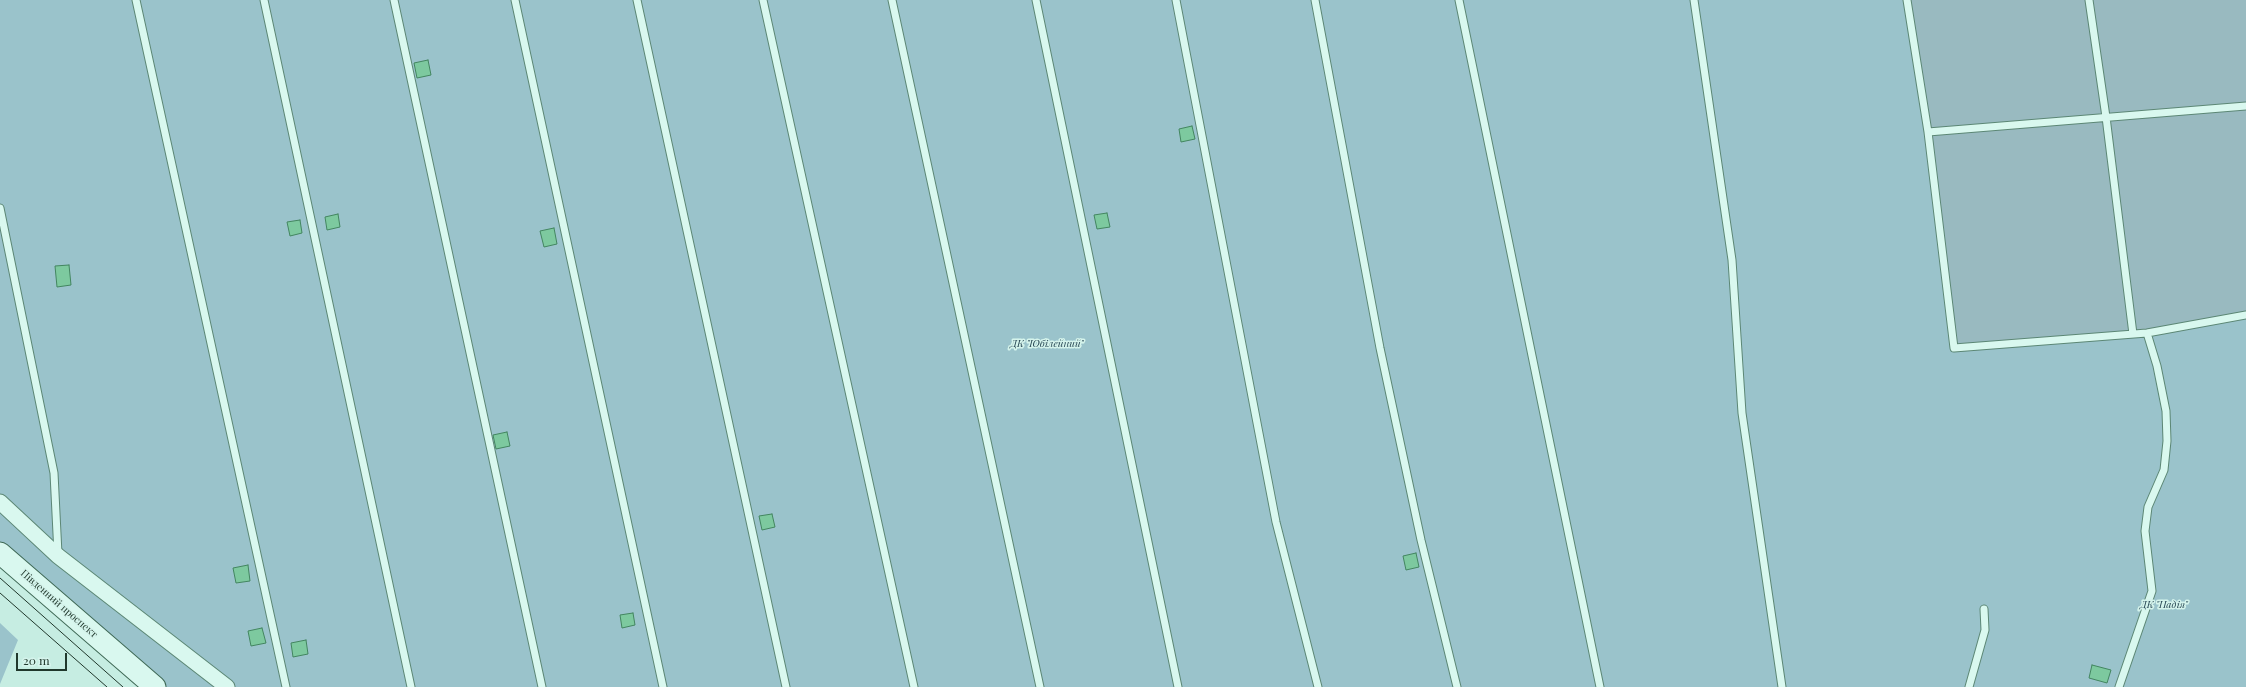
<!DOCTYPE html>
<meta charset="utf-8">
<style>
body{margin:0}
#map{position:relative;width:2246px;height:687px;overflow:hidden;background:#c6ede2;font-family:"Playfair Display",serif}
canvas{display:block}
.scale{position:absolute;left:16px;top:653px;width:51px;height:18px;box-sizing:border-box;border:2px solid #20382c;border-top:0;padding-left:5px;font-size:12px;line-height:14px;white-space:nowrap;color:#20382c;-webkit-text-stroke:3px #d5f4ec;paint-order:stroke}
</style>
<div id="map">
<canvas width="2246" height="687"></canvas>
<div class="scale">20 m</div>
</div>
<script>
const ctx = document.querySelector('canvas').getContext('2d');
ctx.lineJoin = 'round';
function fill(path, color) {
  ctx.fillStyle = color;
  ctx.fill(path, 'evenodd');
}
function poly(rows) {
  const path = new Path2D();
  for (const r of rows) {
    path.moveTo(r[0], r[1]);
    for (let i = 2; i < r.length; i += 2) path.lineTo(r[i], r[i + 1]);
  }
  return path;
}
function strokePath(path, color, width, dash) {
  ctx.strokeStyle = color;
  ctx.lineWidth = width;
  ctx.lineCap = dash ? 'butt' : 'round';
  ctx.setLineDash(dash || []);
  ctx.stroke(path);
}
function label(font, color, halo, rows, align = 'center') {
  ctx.font = font + ' "Playfair Display",serif';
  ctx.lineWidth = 3;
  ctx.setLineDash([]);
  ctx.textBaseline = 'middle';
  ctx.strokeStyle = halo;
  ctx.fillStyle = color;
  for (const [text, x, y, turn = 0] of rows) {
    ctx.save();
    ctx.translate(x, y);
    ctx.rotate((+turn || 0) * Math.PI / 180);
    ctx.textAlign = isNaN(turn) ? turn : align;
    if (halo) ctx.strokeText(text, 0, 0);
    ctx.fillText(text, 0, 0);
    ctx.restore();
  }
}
fill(poly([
 [0,0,1907,0,2246,315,2246,687,155,687,0,553],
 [0,623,18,640,0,684]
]), '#9ac3cb');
fill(poly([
 [1907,0,2246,0,2246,315,2147,333,1954,348]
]), '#99bac0');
const building = poly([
 [428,60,431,75,417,78,414,63,428,60],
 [1192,126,1195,139,1181,142,1179,129,1192,126],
 [1107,213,1110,227,1097,229,1094,215,1107,213],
 [338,214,340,227,327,230,325,217,338,214],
 [300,220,302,233,290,236,287,222,300,220],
 [554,228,557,244,544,247,540,231,554,228],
 [69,265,71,285,57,287,55,266,69,265],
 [507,432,510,446,496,449,493,435,507,432],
 [772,514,775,527,762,530,759,516,772,514],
 [1416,553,1419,567,1406,570,1403,556,1416,553],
 [248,565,250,581,236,583,233,568,248,565],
 [633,613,635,625,622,628,620,615,633,613],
 [262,628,266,643,251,646,248,631,262,628],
 [306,640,308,654,293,657,291,643,306,640],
 [2092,665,2111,670,2107,683,2089,678,2092,665]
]);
fill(building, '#7dc99f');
strokePath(building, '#438660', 1);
const lane = poly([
 [136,0,286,687],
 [264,0,411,687],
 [394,0,542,687],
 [515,0,663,687],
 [637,0,786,687],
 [763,0,914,687],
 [892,0,1040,687],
 [1036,0,1178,687],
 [1176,0,1276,522,1318,687],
 [1315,0,1380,348,1421,540,1457,687],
 [1459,0,1600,687],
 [1694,0,1732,260,1742,413,1782,687],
 [1907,0,1928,132,1954,348,2147,333,2246,315],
 [2089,0,2106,117,2133,334],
 [1928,132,2246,106],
 [0,208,54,473,58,554],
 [1969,687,1985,630,1984,609],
 [2119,687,2152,591,2145,531,2148,507,2164,470,2167,441,2166,411,2157,366,2147,333]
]);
const street = poly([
 [0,502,58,556,227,687]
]);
const secondary = poly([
 [0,553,155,687]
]);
strokePath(lane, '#5c8775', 9);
strokePath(street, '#5c8775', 17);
strokePath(secondary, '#3f6956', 23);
strokePath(lane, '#d9f8ef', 7);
strokePath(street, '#d9f8ef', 15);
strokePath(secondary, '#d9f8ef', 21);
strokePath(poly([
 [0,578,123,687],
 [0,593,107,687]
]), '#20382c', 1);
label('italic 10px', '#274754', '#d5f4ec', [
 ["ДК \"Юбілейний\"",1047,344],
 ["ДК \"Надія\"",2164,605]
]);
label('10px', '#20382c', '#d5f4ec', [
 ["Південний проспект",59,604,41]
]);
</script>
